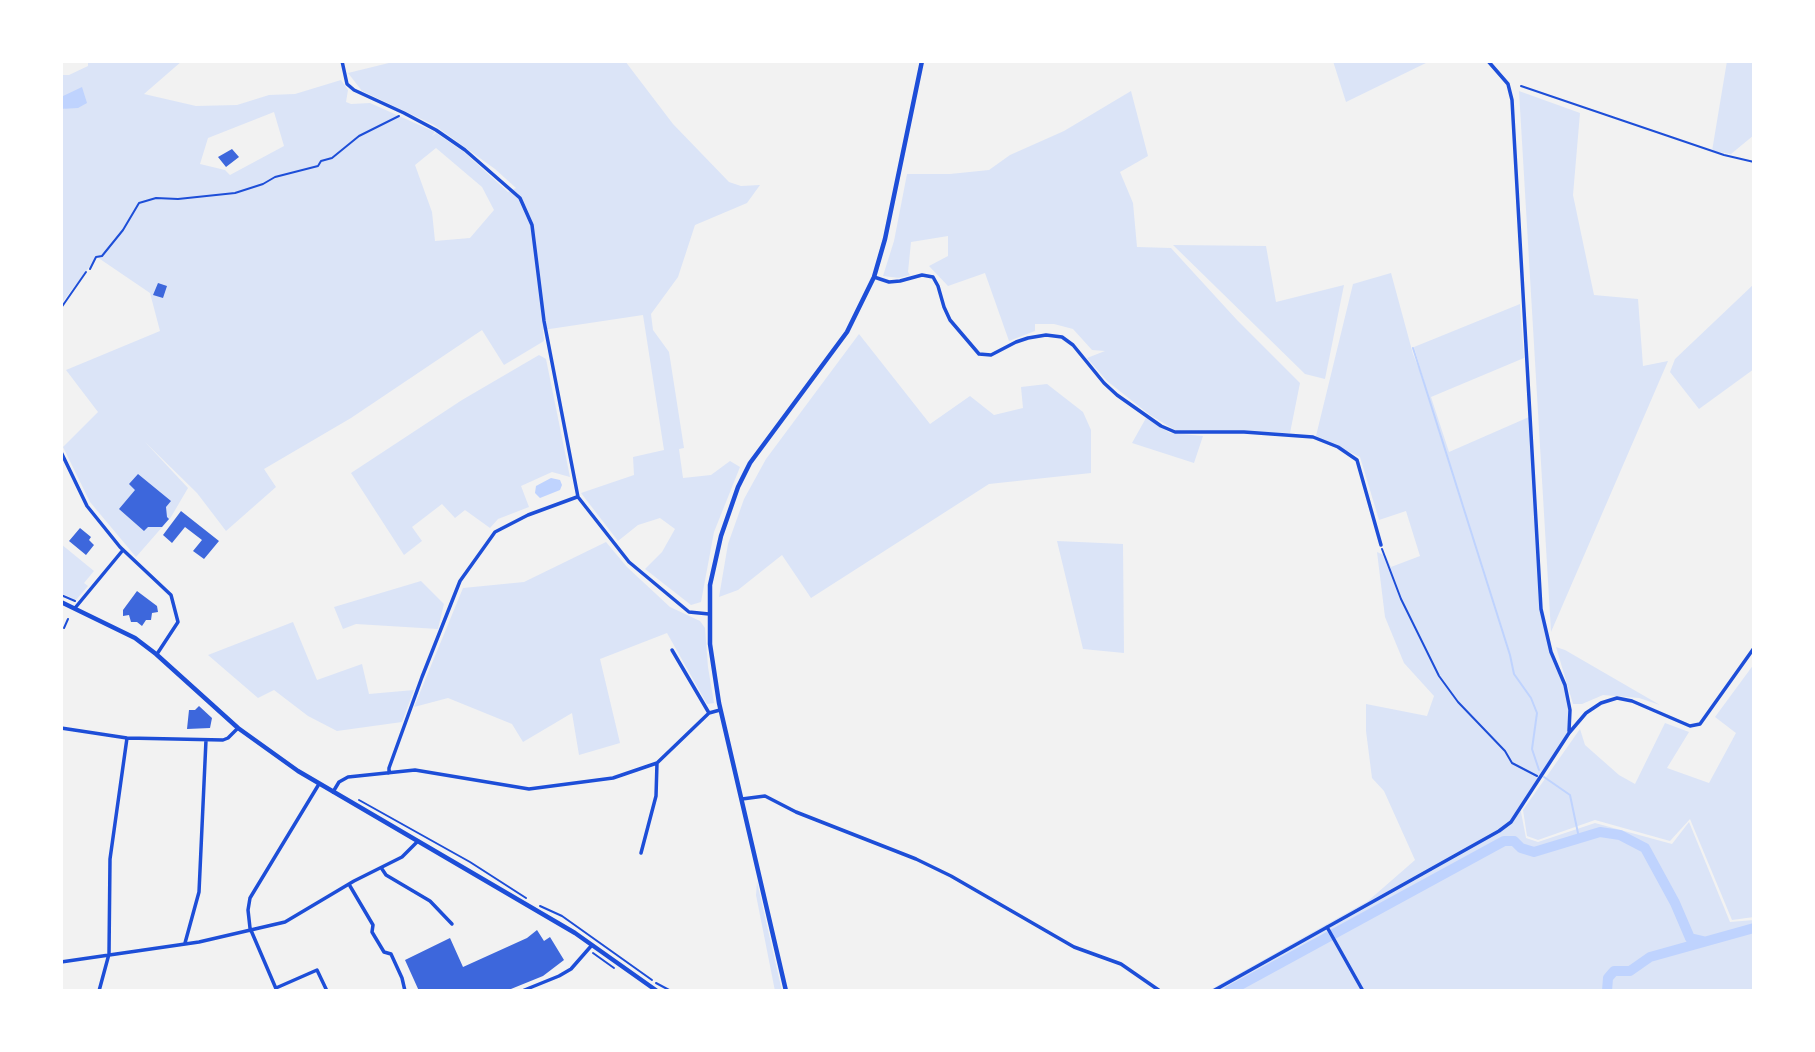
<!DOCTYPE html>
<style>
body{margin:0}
#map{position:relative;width:1815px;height:1052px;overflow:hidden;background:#f2f2f2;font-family:"Source Serif 4",serif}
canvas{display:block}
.frame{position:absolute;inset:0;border:63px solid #fff;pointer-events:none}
</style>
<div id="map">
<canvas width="1815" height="1052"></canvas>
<div class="frame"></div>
</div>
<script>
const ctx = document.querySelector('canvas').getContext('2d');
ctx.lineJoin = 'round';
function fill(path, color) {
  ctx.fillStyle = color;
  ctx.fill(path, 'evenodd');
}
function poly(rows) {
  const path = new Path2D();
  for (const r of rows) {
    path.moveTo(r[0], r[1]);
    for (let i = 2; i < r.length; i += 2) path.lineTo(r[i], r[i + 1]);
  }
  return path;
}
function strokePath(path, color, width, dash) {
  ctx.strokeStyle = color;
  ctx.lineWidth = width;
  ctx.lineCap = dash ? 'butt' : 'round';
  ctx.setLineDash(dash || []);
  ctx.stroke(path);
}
fill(poly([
 [88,61,182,61,144,94,196,106,237,105,269,95,295,94,341,80,348,90,346,102,351,104,370,103,435,132,432,136,436,133,464,152,508,192,516,188,495,169,434,125,362,91,348,73,397,61,625,61,673,124,729,182,741,186,760,185,747,203,695,225,678,277,651,314,653,330,669,352,684,448,679,449,683,478,711,475,730,461,740,467,714,532,701,602,691,605,645,569,662,552,675,529,660,518,638,525,618,541,581,493,634,475,633,457,664,450,643,315,543,330,544,341,504,365,482,330,351,418,264,469,276,487,226,531,197,493,145,442,188,488,171,517,136,557,90,502,63,447,98,412,66,370,160,331,150,293,97,257,61,304,61,109,65,109,61,97,61,75,69,75,88,66],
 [274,112,284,146,230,175,225,170,200,164,208,138],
 [436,148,482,187,494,210,470,238,435,241,432,212,415,165],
 [1333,61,1430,61,1346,102],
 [1727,61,1754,61,1754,135,1731,154,1712,151],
 [1131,91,1148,156,1120,172,1133,203,1137,247,1171,248,1237,320,1300,383,1290,433,1175,430,1150,415,1107,381,1087,358,1105,351,1092,350,1073,329,1054,324,1035,324,1035,331,1009,341,985,273,948,286,929,266,948,256,948,236,911,242,908,272,910,275,899,278,883,276,894,241,907,174,950,174,989,170,1010,155,1064,131],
 [1519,91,1580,113,1573,195,1594,295,1638,299,1643,366,1668,361,1551,632],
 [1173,245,1266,246,1276,302,1344,285,1325,379,1305,374],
 [1391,273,1413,354,1425,384,1414,347,1520,304,1524,358,1431,397,1449,452,1529,417,1541,609,1551,652,1565,685,1570,710,1569,733,1520,807,1526,838,1538,842,1595,823,1672,844,1689,822,1730,922,1754,920,1754,991,1208,991,1368,901,1415,860,1384,791,1372,778,1366,731,1366,704,1427,716,1434,696,1404,663,1385,617,1377,552,1386,556,1391,567,1420,556,1406,511,1379,520,1360,457,1316,436,1353,284],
 [1754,284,1754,369,1699,409,1670,372,1675,359],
 [859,334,930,424,970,396,994,415,1023,408,1021,387,1047,384,1083,412,1091,430,1091,473,989,484,811,598,782,555,738,590,719,597,728,544,744,499,766,459],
 [539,355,546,359,570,477,552,472,521,486,529,507,498,519,490,528,465,510,455,518,442,504,412,527,422,541,404,555,351,473,462,400],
 [1146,418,1170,433,1203,436,1194,463,1132,443],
 [1057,541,1123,544,1124,653,1083,649],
 [606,542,627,567,670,607,700,621,705,628,708,667,714,703,707,704,667,633,600,659,620,743,579,755,572,713,523,742,512,724,448,698,414,707,463,588,524,582],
 [61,544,94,571,84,583,88,586,76,600,61,593],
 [421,581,444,604,438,629,356,624,343,629,334,607],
 [293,622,317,680,362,664,369,694,414,690,402,722,337,731,308,716,274,690,258,698,208,655],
 [1556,647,1565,650,1660,705,1639,698,1603,695,1582,704,1573,704],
 [1754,664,1754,917,1732,920,1690,819,1670,841,1595,820,1538,840,1527,836,1523,810,1580,729,1585,745,1619,775,1635,784,1665,723,1689,732,1667,768,1709,783,1736,733,1715,717],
 [757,882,782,991,775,991,756,895]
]), '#dbe4f7');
fill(poly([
 [82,87,87,103,78,108,61,109,61,97],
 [551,478,560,480,562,485,560,490,540,498,535,493,536,486]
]), '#bfd3fe');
strokePath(poly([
 [1413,348,1510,655,1514,674,1531,698,1537,713,1532,749,1539,770],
 [1544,777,1570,795,1579,838]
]), '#bfd3fe', 2);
strokePath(poly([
 [1229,991,1504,841,1514,841,1521,848,1534,852,1600,832,1620,835,1645,848,1675,903,1690,938,1703,941],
 [1607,991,1608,978,1614,971,1630,971,1650,957,1754,928]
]), '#bfd3fe', 10);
fill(poly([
 [232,149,239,157,226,167,218,157],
 [158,283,167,286,163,298,153,295],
 [138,474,171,501,166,507,167,517,169,519,162,527,148,527,144,531,119,509,135,490,129,484],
 [181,511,219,541,204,559,193,551,202,540,185,527,172,543,163,535],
 [80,528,91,537,89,540,94,545,86,555,69,541],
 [137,591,157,606,158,612,152,613,151,620,146,620,142,626,137,622,131,622,129,615,123,616,123,610],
 [199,706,212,718,210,728,187,729,189,710,195,710],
 [537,930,544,941,550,937,564,960,543,976,506,991,419,991,405,960,450,938,463,967,527,938]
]), '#3d67dc');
strokePath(poly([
 [1521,86,1724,155,1754,162],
 [90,269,96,257,102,256,123,230,139,203,156,198,178,199,235,193,263,184,275,177,318,166,321,161,332,158,359,136,399,116],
 [1382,549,1401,599,1439,676,1458,702,1505,751,1512,763,1537,776],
 [61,595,75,601],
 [64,628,68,619],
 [359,800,470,862,526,898],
 [540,906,562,916,652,980],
 [593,953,614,968],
 [656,983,671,991]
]), '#1d4ed8', 2);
strokePath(poly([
 [61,308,86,272]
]), '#1d4ed8', 2);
strokePath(poly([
 [342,61,347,84,354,90,404,113,436,130,465,150,520,198,532,225,544,321,578,497,629,562,689,612,709,614],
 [1488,61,1508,84,1512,100,1541,609,1551,652,1565,685,1570,710,1569,731],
 [874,277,889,282,900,281,922,275,933,277,938,286,944,307,950,320,979,354,991,355,1016,342,1028,338,1046,335,1062,337,1073,345,1104,383,1117,395,1161,426,1175,432,1244,432,1313,437,1338,447,1357,460,1381,545],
 [61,452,87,506,120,547,171,595,178,622,157,654],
 [75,608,123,550],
 [672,650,709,713],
 [61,728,127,738,223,740,228,738,238,728],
 [389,773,389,768,422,677,460,581,495,532,528,515,577,497],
 [333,792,339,782,348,777,415,770,529,789,613,778,657,763,709,713,720,710],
 [742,799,765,796,796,812,916,859,951,876,1074,947,1121,964,1160,991],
 [641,853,656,796,657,763],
 [382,869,386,875,430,901,452,924],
 [350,886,373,925,372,932,384,952,391,954,402,978,405,991],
 [1327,927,1363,991],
 [185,943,199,892,206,740],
 [61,962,199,942,285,922,354,881,402,857,418,841],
 [276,988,317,970,327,991],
 [99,991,109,954,110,859,127,738],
 [277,991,250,928,248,910,250,898,319,784],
 [522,991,559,976,571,969,592,945],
 [1213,991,1499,831,1511,822,1569,733,1586,713,1601,703,1617,698,1632,701,1690,726,1700,724,1754,648]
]), '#1d4ed8', 3.5);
strokePath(poly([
 [61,602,135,638,156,654,238,728,298,771,575,933,657,991],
 [786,991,719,703,710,644,710,585,721,536,738,487,750,463,847,332,874,277,885,239,922,61]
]), '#1d4ed8', 4.5);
</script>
